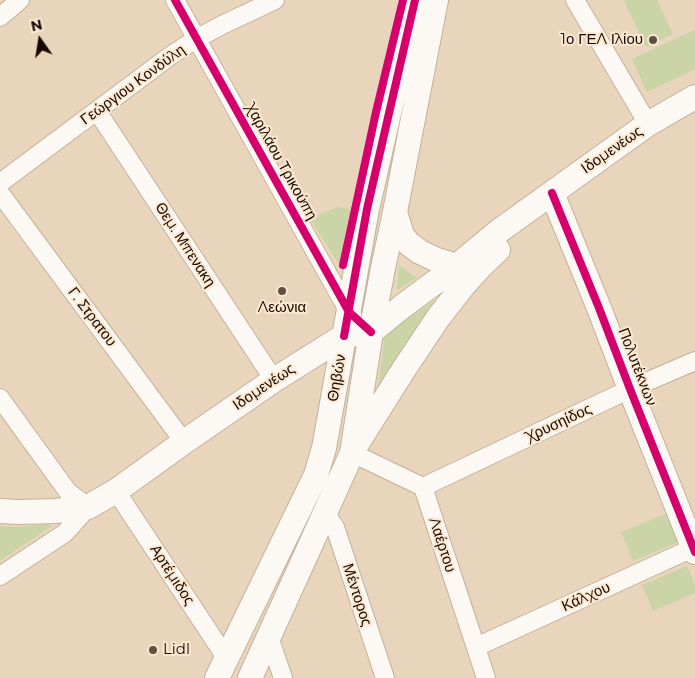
<!DOCTYPE html>
<meta charset="utf-8">
<style>
body{margin:0}
#map{position:relative;width:695px;height:678px;overflow:hidden;background:#e9d5bb;font-family:Montserrat,sans-serif}
canvas{display:block}
.north{position:absolute;left:15px;top:15px;width:50px;height:50px;-webkit-text-stroke:4px #fbe8d1;paint-order:stroke;rotate:347deg;font-size:14px;font-weight:700;line-height:20px;text-align:center;color:#170800}
.north::after{content:'';display:block;margin:auto;width:18px;height:22px;background:#170800;clip-path:polygon(50% 0,100% 100%,50% 72%,0 100%)}
</style>
<div id="map">
<canvas width="695" height="678"></canvas>
<div class="north">N</div>
</div>
<script>
const ctx = document.querySelector('canvas').getContext('2d');
ctx.lineJoin = 'round';
function fill(path, color) {
  ctx.fillStyle = color;
  ctx.fill(path, 'evenodd');
}
function poly(rows) {
  const path = new Path2D();
  for (const r of rows) {
    path.moveTo(r[0], r[1]);
    for (let i = 2; i < r.length; i += 2) path.lineTo(r[i], r[i + 1]);
  }
  return path;
}
function strokePath(path, color, width, dash) {
  ctx.strokeStyle = color;
  ctx.lineWidth = width;
  ctx.lineCap = dash ? 'butt' : 'round';
  ctx.setLineDash(dash || []);
  ctx.stroke(path);
}
function label(font, color, halo, rows, align = 'center') {
  ctx.font = font + ' Montserrat,sans-serif';
  ctx.lineWidth = 4;
  ctx.setLineDash([]);
  ctx.textBaseline = 'middle';
  ctx.strokeStyle = halo;
  ctx.fillStyle = color;
  for (const [text, x, y, turn = 0] of rows) {
    ctx.save();
    ctx.translate(x, y);
    ctx.rotate((+turn || 0) * Math.PI / 180);
    ctx.textAlign = isNaN(turn) ? turn : align;
    if (halo) ctx.strokeText(text, 0, 0);
    ctx.fillText(text, 0, 0);
    ctx.restore();
  }
}
fill(poly([
 [625,0,657,0,673,34,646,47,624,1],
 [694,30,695,33,695,69,647,92,632,59],
 [337,207,351,209,340,266,310,219],
 [399,265,417,278,397,290],
 [441,297,378,389,385,332],
 [667,513,679,542,633,561,621,532],
 [49,524,52,526,0,561,0,526,16,527],
 [687,566,695,585,695,593,653,611,642,585]
]), '#cad4a7');
const street = poly([
 [175,0,349,312,352,315],
 [575,0,648,124],
 [0,17,20,0],
 [97,111,274,380],
 [0,183,170,56,196,39,222,25,275,0],
 [0,193,184,442],
 [0,398,68,492,88,507,65,533,0,576],
 [352,453,423,487,486,678],
 [423,487,630,389,695,361],
 [116,491,221,650,225,661],
 [325,513,335,527,385,678],
 [269,637,283,678],
 [476,647,695,547]
]);
const secondary = poly([
 [552,193,599,308,630,389,695,552],
 [395,212,402,235,409,244,420,252,437,260,457,266],
 [358,442,404,369,438,318,463,286,482,265,498,250],
 [0,511,18,512,56,511,88,507,116,491,184,442,274,380,344,336,371,332,403,306,457,266,499,231,648,124,695,97],
 [217,678,316,475,324,448,367,209,415,0],
 [250,678,325,513,352,453,371,332,383,268,395,212,436,0]
]);
strokePath(street, '#c3b19c', 20);
strokePath(secondary, '#c3b19c', 26);
strokePath(street, '#fcf9f5', 18);
strokePath(secondary, '#fcf9f5', 24);
strokePath(poly([
 [175,0,349,312,371,332],
 [552,193,599,308,630,389,695,552],
 [343,265,376,112,403,0],
 [344,336,367,209,415,0]
]), '#d6006c', 8);
for (const [x, y, r, color] of [
 [653,40,5,"#605041"],
 [282,291,5,"#605041"],
 [153,650,5,"#605041"]
]) {
  const dot = new Path2D();
  dot.arc(x, y, r, 0, 2 * Math.PI);
  ctx.fillStyle = color;
  ctx.fill(dot);
  strokePath(dot, '#fbe8d1', 2);
}
label('15px', '#170800', '#fbe8d1', [
 ["1ο ΓΕΛ Ιλίου",643,40],
 ["Λεώνια",282,308,"center"],
 ["Lidl",163,650,"left"]
], 'right');
label('15px', '#170800', '#fbe8d1', [
 ["Γεώργιου Κονδύλη",133,85,-36],
 ["Ιδομενέως",612,150,-35],
 ["Χαριλάου Τρικούπη",281,162,61],
 ["Θεμ. Μπενακη",185,245,57],
 ["Γ. Στρατου",92,317,53],
 ["Πολυτέκνων",637,367,69],
 ["Θηβών",337,378,-80],
 ["Ιδομενέως",264,387,-34],
 ["Χρυσηίδος",559,423,-25],
 ["Λαέρτου",442,545,72],
 ["Αρτέμιδος",172,575,57],
 ["Μέντορος",357,595,72],
 ["Κάλχου",586,597,-24]
]);
</script>
